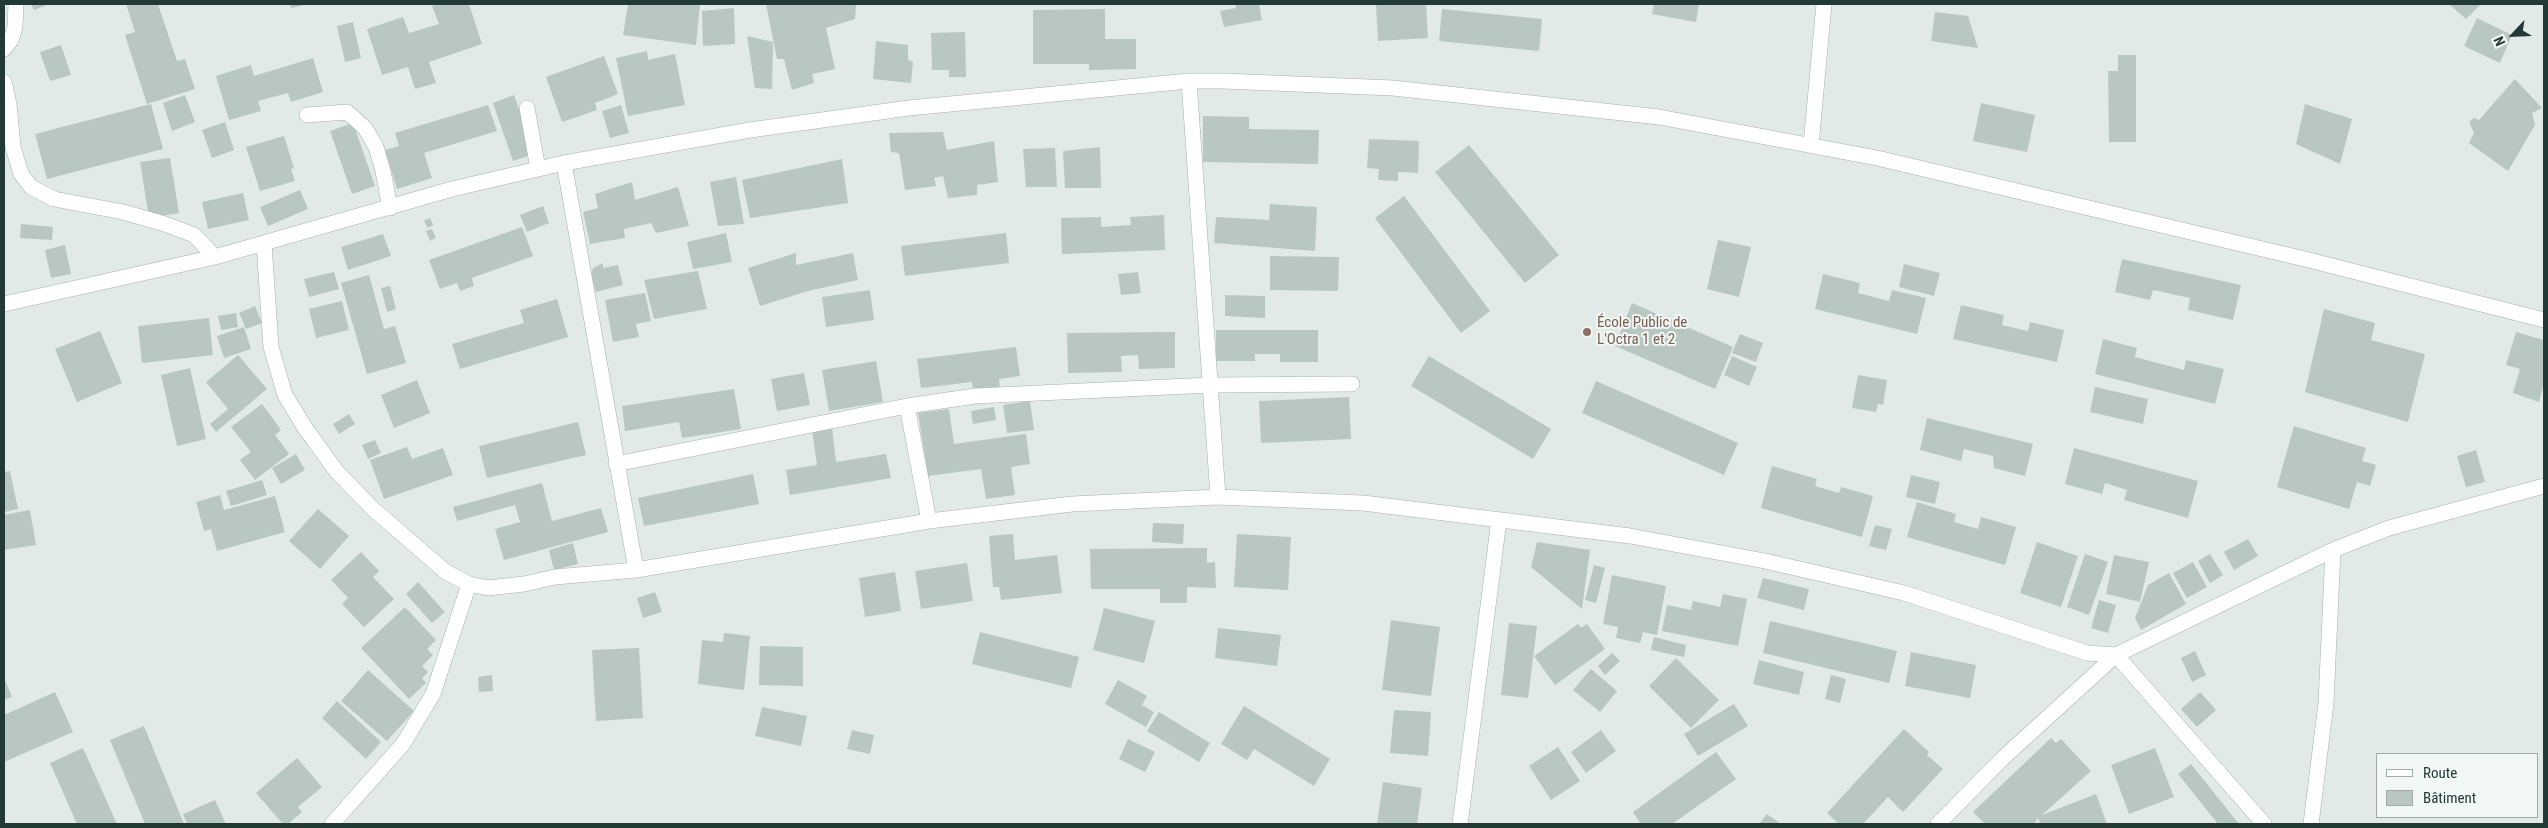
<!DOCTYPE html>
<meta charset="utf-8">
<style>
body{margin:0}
#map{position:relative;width:2548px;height:828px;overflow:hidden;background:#e1eae7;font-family:"Roboto Condensed",sans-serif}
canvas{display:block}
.frame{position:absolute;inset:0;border:5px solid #233935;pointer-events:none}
.legend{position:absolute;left:2376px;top:753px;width:162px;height:65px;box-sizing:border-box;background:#f1f7f4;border:1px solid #9faba8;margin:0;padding:6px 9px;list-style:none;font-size:15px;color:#233935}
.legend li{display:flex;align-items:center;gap:10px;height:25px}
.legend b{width:25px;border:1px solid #9faba8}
.north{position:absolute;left:2488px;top:10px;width:50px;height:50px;-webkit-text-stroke:4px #f1f7f4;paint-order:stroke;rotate:245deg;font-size:14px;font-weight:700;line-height:20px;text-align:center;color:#233935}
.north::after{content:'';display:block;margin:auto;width:18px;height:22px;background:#233935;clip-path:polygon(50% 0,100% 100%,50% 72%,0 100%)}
</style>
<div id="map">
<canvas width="2548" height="828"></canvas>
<div class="frame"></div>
<ul class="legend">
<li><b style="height:6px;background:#fff"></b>Route</li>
<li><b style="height:14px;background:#b9c7c3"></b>Bâtiment</li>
</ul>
<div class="north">N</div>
</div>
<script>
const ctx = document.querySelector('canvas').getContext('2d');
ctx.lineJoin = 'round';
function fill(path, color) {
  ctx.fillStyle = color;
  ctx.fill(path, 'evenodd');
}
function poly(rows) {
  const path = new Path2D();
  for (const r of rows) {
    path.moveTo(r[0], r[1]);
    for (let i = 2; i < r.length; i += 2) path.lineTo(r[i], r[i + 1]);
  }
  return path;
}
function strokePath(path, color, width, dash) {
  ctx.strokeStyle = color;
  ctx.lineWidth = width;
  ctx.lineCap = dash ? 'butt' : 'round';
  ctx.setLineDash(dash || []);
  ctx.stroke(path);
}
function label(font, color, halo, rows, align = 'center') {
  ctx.font = font + ' "Roboto Condensed",sans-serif';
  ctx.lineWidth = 4;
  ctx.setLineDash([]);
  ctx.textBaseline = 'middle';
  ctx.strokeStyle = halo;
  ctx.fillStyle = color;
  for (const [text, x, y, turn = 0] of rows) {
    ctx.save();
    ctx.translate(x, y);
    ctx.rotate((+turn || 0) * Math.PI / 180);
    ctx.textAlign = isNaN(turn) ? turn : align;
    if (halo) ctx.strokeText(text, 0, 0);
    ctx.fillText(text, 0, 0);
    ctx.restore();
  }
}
fill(poly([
 [31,4,50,4,34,10],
 [126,4,158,4,177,61,185,59,195,89,147,104,125,35,135,32],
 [290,4,305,4,305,5,291,8],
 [439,4,469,4,482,44,429,62,436,83,415,89,408,67,382,75,367,29,403,17,409,33,439,24,432,6],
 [628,4,700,4,696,45,623,35],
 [766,4,856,4,855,19,826,28,835,69,812,74,814,83,792,90,784,59,777,59],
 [1235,4,1259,4,1262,20,1224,27,1220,11,1236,8],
 [1376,4,1426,4,1428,38,1378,41],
 [1654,4,1699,4,1696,22,1652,14],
 [2449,4,2481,4,2466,19],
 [734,8,735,44,703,46,702,11],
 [1105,9,1105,39,1136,39,1136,69,1089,70,1089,64,1033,64,1033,10],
 [1442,9,1542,19,1539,51,1439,41],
 [1935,12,1968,16,1978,48,1931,41],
 [2477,18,2512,35,2500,63,2464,46],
 [353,22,361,58,345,62,337,26],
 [965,32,966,77,949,77,949,70,932,70,931,33],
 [747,36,773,42,772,89,755,88],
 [876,41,908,45,908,60,913,62,911,83,873,79],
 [61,45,71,75,50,81,40,52],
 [647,51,648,60,675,54,685,105,628,116,616,58],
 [2118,55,2136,55,2136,142,2109,142,2108,71,2118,71],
 [604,56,618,94,595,103,597,110,562,122,546,77],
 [313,58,323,92,291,102,288,93,258,101,261,111,229,120,216,76,251,65,254,76],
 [2515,79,2542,108,2532,113,2535,125,2508,171,2469,143,2474,133,2469,122,2474,118,2479,120],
 [185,95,195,122,172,131,163,103],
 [514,95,534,154,513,161,493,103],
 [1981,103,2035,115,2027,152,1973,141],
 [151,104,163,149,47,179,35,134],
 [2305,104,2352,119,2340,164,2296,144],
 [488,105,497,131,424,153,432,178,397,189,385,150,399,146,395,133],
 [621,105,629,133,610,138,602,111],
 [1203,116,1249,117,1249,129,1319,130,1318,164,1203,162],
 [225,122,234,150,212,158,202,130],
 [353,123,375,186,352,194,330,131],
 [943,132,947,150,994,141,998,182,977,185,977,195,948,198,943,176,934,178,936,186,905,190,899,153,891,152,889,133],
 [284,136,294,168,291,169,295,181,260,191,246,147],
 [1369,139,1419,141,1418,173,1398,172,1398,181,1378,180,1379,169,1367,168],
 [1469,145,1559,255,1525,283,1435,172],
 [1100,147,1101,188,1065,188,1063,151],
 [1055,148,1057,187,1026,187,1023,149],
 [170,158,179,213,149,218,140,162],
 [842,159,848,203,750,218,742,180],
 [736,177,744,224,718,226,710,182],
 [632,182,635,200,678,187,689,226,656,233,651,223,624,229,625,238,590,244,583,212,598,208,595,194],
 [300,190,308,209,268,226,260,207],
 [243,193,249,220,208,229,202,202],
 [1404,196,1490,311,1461,333,1375,218],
 [1270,204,1317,207,1315,251,1214,243,1216,217,1269,220],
 [543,206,549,223,527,232,520,215],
 [1164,215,1165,250,1062,254,1061,218,1101,217,1101,227,1131,225,1130,217],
 [430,218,433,225,428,228,424,221],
 [21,224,53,227,52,240,20,238],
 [522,227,533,256,472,278,474,286,460,291,457,283,440,289,429,260],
 [432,229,436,238,430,241,426,231],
 [726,233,732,262,693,269,687,242],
 [1006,233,1009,263,905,276,901,246],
 [383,234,391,256,348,270,341,247],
 [1718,240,1751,247,1739,297,1707,289],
 [65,245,71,274,51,278,45,250],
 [796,253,796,265,853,253,858,280,808,291,760,306,748,268],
 [1270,256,1339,257,1338,291,1270,290],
 [2122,259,2241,285,2233,320,2188,310,2190,298,2153,290,2150,300,2115,292],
 [603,263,603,268,618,265,623,285,596,292,591,275,593,268],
 [1904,264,1940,273,1934,296,1899,287],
 [698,271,707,309,654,319,644,280],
 [334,272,339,289,309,297,304,279],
 [1138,272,1141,293,1121,295,1118,274],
 [1823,274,1860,283,1858,293,1889,301,1892,290,1926,298,1917,334,1815,309],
 [369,275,384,329,395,326,406,363,367,374,341,283],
 [390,286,396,309,387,312,381,288],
 [870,290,874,320,826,327,822,297],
 [645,293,651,321,636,324,639,337,613,342,605,300],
 [1225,295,1265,296,1265,318,1225,316],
 [557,299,568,337,460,369,452,344,524,323,520,310],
 [342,301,349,330,316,338,309,309],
 [1632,303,1733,347,1715,389,1615,346],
 [1961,305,2004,315,2002,325,2028,331,2030,322,2064,330,2057,362,1953,339],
 [255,306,262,323,246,329,239,313],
 [2324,309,2375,323,2371,340,2425,354,2408,422,2305,392],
 [236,313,238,327,221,330,218,316],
 [209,318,213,355,142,363,138,326],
 [244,327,251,349,224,358,217,336],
 [1216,330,1318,330,1318,362,1280,362,1280,354,1255,354,1255,361,1216,361],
 [100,331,122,383,77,402,55,349],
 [1175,332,1175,368,1139,369,1138,355,1121,356,1122,372,1068,373,1067,333],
 [2516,332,2544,340,2544,383,2539,402,2513,393,2520,369,2506,365],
 [1740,334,1763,343,1756,362,1732,353],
 [2103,339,2137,348,2135,357,2184,370,2186,360,2224,369,2215,404,2095,374],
 [1016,347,1020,376,999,379,1000,390,974,394,972,382,921,388,917,359],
 [238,355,267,389,216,432,210,424,228,409,206,382],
 [1429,356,1551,429,1533,459,1411,386],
 [1732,356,1757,367,1749,386,1724,375],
 [876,361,883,402,829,411,822,370],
 [190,368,206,439,177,446,161,375],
 [804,373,810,405,777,411,771,379],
 [1858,375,1887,380,1883,405,1878,404,1876,412,1852,408],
 [417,380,430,413,394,428,381,395],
 [1596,381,1738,443,1724,475,1582,413],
 [2095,387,2148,399,2143,424,2090,412],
 [734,389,741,429,682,438,679,422,625,431,622,406],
 [1349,397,1351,439,1261,443,1259,401],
 [1030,401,1034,430,1007,433,1003,405],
 [262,404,281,430,275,435,289,454,255,480,240,460,251,452,231,427],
 [994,407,996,420,973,424,971,411],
 [949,409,954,444,1026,434,1030,464,1011,467,1015,495,986,499,981,469,928,476,918,413],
 [349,414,355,424,339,434,333,424],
 [1927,418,2033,444,2025,476,1994,468,1993,456,1964,449,1961,461,1920,450],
 [578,422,586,455,487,478,479,446],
 [2294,426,2366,448,2362,461,2376,465,2370,486,2357,482,2349,509,2277,487],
 [832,427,836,462,886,454,891,478,790,495,786,470,817,465,812,430],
 [375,440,381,453,368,459,362,445],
 [407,447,412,459,443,448,453,475,384,499,370,460],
 [2074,448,2198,481,2188,518,2124,500,2127,490,2105,483,2102,494,2065,484],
 [2476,450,2485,482,2466,487,2457,456],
 [296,454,305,470,281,484,272,468],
 [1772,466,1817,479,1815,486,1839,493,1841,487,1873,496,1862,537,1761,508],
 [10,471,18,509,4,512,4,472],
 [753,474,759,504,644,526,638,498],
 [1911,475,1940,482,1935,504,1906,497],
 [262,480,267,495,231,506,226,491],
 [542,483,552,521,601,508,608,532,504,560,495,529,520,522,515,505,457,521,453,507],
 [220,495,224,510,275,496,285,532,217,551,211,529,204,531,196,502],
 [1917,502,1956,514,1954,522,1978,529,1981,517,2016,527,2005,565,1907,537],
 [318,509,349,536,320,569,289,541],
 [30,510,36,545,4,550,4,515],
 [1153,523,1184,524,1183,544,1152,542],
 [1875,525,1892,529,1886,550,1869,546],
 [1013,534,1015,560,1057,555,1062,593,1001,600,999,587,993,587,989,536],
 [1237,534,1291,537,1288,590,1234,587],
 [2248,539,2258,556,2234,570,2224,552],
 [1537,542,1590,550,1582,609,1531,567],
 [2037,542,2078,556,2061,607,2020,593],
 [573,543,578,564,554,570,549,550],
 [1207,548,1207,563,1215,562,1216,588,1187,587,1187,603,1160,603,1160,589,1091,589,1090,549],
 [361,552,379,571,373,577,394,599,364,627,342,604,348,598,331,580],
 [2085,554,2108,562,2089,615,2067,607],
 [2210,554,2223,575,2210,583,2198,561],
 [2114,555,2149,562,2140,602,2106,594],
 [2193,562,2207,587,2187,598,2173,573],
 [967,563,973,601,921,609,915,571],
 [1594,565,1605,568,1596,603,1585,600],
 [895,572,901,611,865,617,859,578],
 [2169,573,2186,604,2141,630,2135,618,2148,585],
 [1612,575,1666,586,1657,635,1643,632,1640,643,1616,638,1618,627,1603,624],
 [1763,578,1809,589,1804,610,1757,598],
 [418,582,445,612,432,623,406,594],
 [655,592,662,612,643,618,637,598],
 [1723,594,1747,599,1738,646,1662,631,1667,605,1691,610,1693,601,1720,607],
 [2099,600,2116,605,2108,633,2091,628],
 [405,607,436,640,427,649,433,655,422,666,428,672,422,678,426,683,409,699,361,648],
 [1104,608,1155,621,1144,663,1093,650],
 [1391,620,1440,627,1431,696,1382,690],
 [1770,621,1897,651,1889,683,1763,653],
 [1509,623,1537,626,1528,698,1501,695],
 [1578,624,1581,628,1587,624,1605,649,1555,685,1534,656],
 [1218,628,1281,635,1277,666,1215,658],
 [980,632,1079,657,1071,688,972,664],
 [724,633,750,636,744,690,698,684,702,640,723,642],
 [1654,637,1686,645,1684,657,1651,650],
 [760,646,803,647,803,686,759,685],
 [639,648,643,718,596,721,592,650],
 [2195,651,2206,675,2192,682,2181,658],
 [1911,652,1976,665,1970,698,1905,686],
 [1612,653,1620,661,1605,675,1598,666],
 [1676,658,1719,700,1691,728,1649,686],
 [1759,660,1804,672,1799,695,1753,684],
 [1591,669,1617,691,1600,712,1573,690],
 [368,670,414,711,387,741,341,701],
 [492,675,493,691,479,692,478,677],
 [1831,675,1846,679,1840,703,1825,699],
 [4,678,12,697,4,700],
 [1118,680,1147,696,1142,705,1154,712,1146,727,1105,704],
 [55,692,73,732,4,762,4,715],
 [2200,692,2216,710,2197,727,2181,709],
 [337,701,381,742,366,759,322,718],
 [1734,704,1748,726,1698,756,1684,734],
 [1244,706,1330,759,1314,786,1254,749,1247,760,1221,744],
 [762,707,807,716,801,746,755,736],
 [1394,710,1431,712,1428,756,1390,753],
 [1159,712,1210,743,1199,762,1147,731],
 [144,726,184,824,145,824,110,740],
 [1904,729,1929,752,1927,755,1943,769,1903,812,1888,797,1863,824,1839,824,1827,813],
 [852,730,874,735,870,754,847,749],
 [1601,730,1616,751,1586,773,1571,752],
 [2051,738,2056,743,2061,739,2091,771,2042,815,2096,794,2107,824,2040,824,2038,818,2034,824,1985,824,1973,812],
 [1128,739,1155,752,1145,772,1119,759],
 [1558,747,1580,781,1551,800,1529,766],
 [83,748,117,824,77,824,50,763],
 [2155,748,2174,797,2129,814,2111,765],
 [1716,752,1736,779,1672,824,1641,824,1633,812],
 [297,758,322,787,298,807,302,812,288,824,283,824,256,793],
 [2191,764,2239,824,2218,824,2178,774],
 [1383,782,1422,788,1417,824,1377,824],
 [215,800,226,824,187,824,183,814],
 [1767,814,1781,824,1759,824]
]), '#b9c7c3');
const minor = poly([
 [4,49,11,40,15,27,16,4],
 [1189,81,1218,497],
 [4,82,9,104,13,147,21,174,31,187,54,199,123,212,165,224,194,235,215,257],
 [527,108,538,169],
 [307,115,347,112,365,128,376,147,383,171,390,208],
 [1811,145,1824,4],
 [564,163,636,570],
 [264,244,271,347,285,395,305,428,337,472,373,509,446,572,469,584,488,588,524,584,555,577,636,570,929,521,1072,504,1218,497,1363,503,1630,536,1765,561,1904,593,2087,653,2116,655,2333,550,2389,528,2544,486],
 [4,304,215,257,452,189,564,163,750,130,909,108,1189,81,1223,81,1393,88,1659,117,1877,158,2309,260,2544,320],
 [907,406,929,521],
 [616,464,907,406,975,396,1210,385,1352,384],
 [332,824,403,744,433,694,469,584],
 [1460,824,1499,520],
 [1938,824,2003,758,2116,655,2264,824],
 [2311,824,2326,703,2333,550]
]);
strokePath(minor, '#a4b1ae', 16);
strokePath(minor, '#fff', 15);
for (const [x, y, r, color] of [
 [1587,332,5,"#8d6e63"]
]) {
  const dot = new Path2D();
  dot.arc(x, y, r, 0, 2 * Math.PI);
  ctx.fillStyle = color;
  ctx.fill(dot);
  strokePath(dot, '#f1f7f4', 2);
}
label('15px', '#785e54', '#f1f7f4', [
 ["École Public de",1597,323],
 ["L'Octra 1 et 2",1597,340]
], 'left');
</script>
